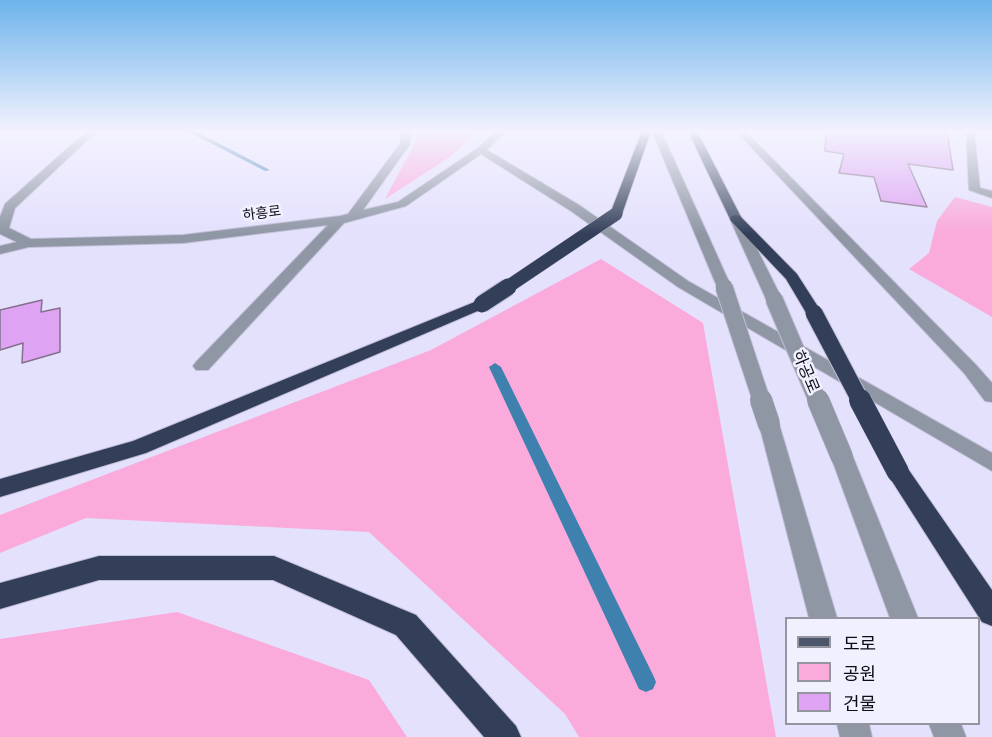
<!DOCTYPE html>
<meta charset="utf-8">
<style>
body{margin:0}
#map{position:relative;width:992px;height:737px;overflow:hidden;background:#e4e1fd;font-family:"Varela Round","Noto Sans KR",sans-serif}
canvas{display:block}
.legend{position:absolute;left:785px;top:617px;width:195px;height:108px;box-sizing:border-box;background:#f1f0fe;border:2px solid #9594a1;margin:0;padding:8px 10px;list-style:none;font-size:18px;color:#0c0b16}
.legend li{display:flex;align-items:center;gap:12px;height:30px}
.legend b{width:30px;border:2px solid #9594a1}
</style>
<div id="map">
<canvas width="992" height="737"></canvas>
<ul class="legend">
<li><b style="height:8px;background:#4b566d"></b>도로</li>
<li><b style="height:16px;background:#faaadb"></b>공원</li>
<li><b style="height:16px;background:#dea4f3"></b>건물</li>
</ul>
</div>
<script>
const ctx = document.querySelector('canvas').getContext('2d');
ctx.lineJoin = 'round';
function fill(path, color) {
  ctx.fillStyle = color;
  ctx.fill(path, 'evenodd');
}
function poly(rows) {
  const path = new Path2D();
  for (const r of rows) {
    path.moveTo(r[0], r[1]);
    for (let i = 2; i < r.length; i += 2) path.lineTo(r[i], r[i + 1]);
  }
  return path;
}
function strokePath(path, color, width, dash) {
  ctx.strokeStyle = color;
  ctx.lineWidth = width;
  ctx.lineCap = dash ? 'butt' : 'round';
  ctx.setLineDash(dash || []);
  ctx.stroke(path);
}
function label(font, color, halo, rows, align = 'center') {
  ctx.font = font + ' "Varela Round","Noto Sans KR",sans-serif';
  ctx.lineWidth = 5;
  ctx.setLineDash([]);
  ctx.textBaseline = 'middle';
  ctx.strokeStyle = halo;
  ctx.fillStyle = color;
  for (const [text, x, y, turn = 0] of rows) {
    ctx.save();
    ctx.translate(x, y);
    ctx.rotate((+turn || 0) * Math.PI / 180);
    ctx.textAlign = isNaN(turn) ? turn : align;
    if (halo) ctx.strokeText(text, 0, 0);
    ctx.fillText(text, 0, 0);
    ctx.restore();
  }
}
fill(poly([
 [421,131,477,131,450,157,385,199],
 [955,197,992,207,992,317,909,269,929,253,937,221],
 [601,259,703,323,776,737,579,737,565,714,369,532,86,518,0,553,0,515,431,350],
 [177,612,369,680,407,737,0,737,0,639]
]), '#faaadb');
fill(poly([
 [187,131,195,131,270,170,265,171,187,131],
 [495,363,501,367,653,675,656,682,653,689,646,692,639,689,489,367,495,363]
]), '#3e81af');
const building = poly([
 [826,131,947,131,953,170,908,164,927,207,881,201,874,177,839,173,844,154,825,151,826,131],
 [42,300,41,312,60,308,60,352,22,363,23,343,0,350,0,310,42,300]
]);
fill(building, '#dea4f3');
strokePath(building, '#84708b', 1.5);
const minor = poly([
 [87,131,97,131,15,208,9,228,31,239,183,235,340,216,348,214,400,144,401,131,409,131,410,144,363,210,398,202,478,148,496,131,506,131,487,150,579,205,688,281,992,453,992,471,678,287,571,211,481,154,406,206,344,223,208,370,196,370,193,366,196,362,328,225,183,243,29,247,0,254,0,246,17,242,0,234,0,217,5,204,87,131],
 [652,131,661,131,729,282,727,285,717,285,715,282,652,131],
 [736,131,745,131,976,365,992,383,992,402,985,401,964,373,736,131],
 [966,131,974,131,980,188,992,191,992,198,969,190,966,131],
 [736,215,742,219,782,299,779,302,774,304,766,299,730,219,736,215],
 [769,417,776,419,779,424,837,618,809,618,759,424,762,419,769,417],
 [842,449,850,451,853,457,918,618,890,618,831,457,834,451,842,449],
 [837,724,869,724,872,737,840,737,837,724],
 [929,724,961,724,966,737,934,737,929,724]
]);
const major = poly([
 [688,131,697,131,742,219,740,222,732,222,730,219,688,131]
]);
const highway = poly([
 [642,131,651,131,622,214,616,218,612,217,610,214,642,131],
 [736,215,740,216,797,274,822,313,820,316,808,316,786,279,732,222,730,219,732,216,736,215],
 [482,299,490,304,487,307,146,453,0,497,0,479,133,441,482,299],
 [898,463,906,466,992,590,992,626,982,622,890,478,887,472,890,466,898,463],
 [99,556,274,556,416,615,516,726,521,737,484,737,396,635,273,580,99,580,0,609,0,583,99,556]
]);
strokePath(minor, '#c1bfd8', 2);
strokePath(major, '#c1bfd8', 2);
strokePath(highway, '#c1bfd8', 2);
fill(minor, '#8f96a4');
fill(major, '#4b566d');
fill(highway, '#333f59');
const minorBridgeFar2 = poly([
 [722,282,724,288]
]);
const minorBridgeFar1 = poly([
 [724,287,762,402],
 [774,299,818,402]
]);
const minorBridge = poly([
 [761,400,769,424],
 [818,400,842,457]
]);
const highwayBridgeFar2 = poly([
 [506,288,616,214]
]);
const highwayBridgeFar1 = poly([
 [482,304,508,287],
 [814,313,861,402]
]);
const highwayBridge = poly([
 [860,400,898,472]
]);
strokePath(minorBridgeFar2, '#c1bfd8', 14, []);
strokePath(minorBridgeFar1, '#c1bfd8', 19, []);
strokePath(minorBridge, '#c1bfd8', 23, []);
strokePath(highwayBridgeFar2, '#c1bfd8', 14, []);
strokePath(highwayBridgeFar1, '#c1bfd8', 19, []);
strokePath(highwayBridge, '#c1bfd8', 23, []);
strokePath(minorBridgeFar2, '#8f96a4', 13);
strokePath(minorBridgeFar1, '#8f96a4', 17);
strokePath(minorBridge, '#8f96a4', 22);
strokePath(highwayBridgeFar2, '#333f59', 13);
strokePath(highwayBridgeFar1, '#333f59', 17);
strokePath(highwayBridge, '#333f59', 22);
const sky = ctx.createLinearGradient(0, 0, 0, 234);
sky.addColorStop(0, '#6db4eb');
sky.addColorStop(0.56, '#f3f2fe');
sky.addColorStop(1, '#f3f2fe00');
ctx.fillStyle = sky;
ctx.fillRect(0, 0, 992, 234);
label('14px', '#0c0b16', '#f1f0fe', [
 ["하흥로",262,214,-7]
]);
label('16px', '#0c0b16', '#f1f0fe', [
 ["하공로",805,372,67]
]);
</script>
